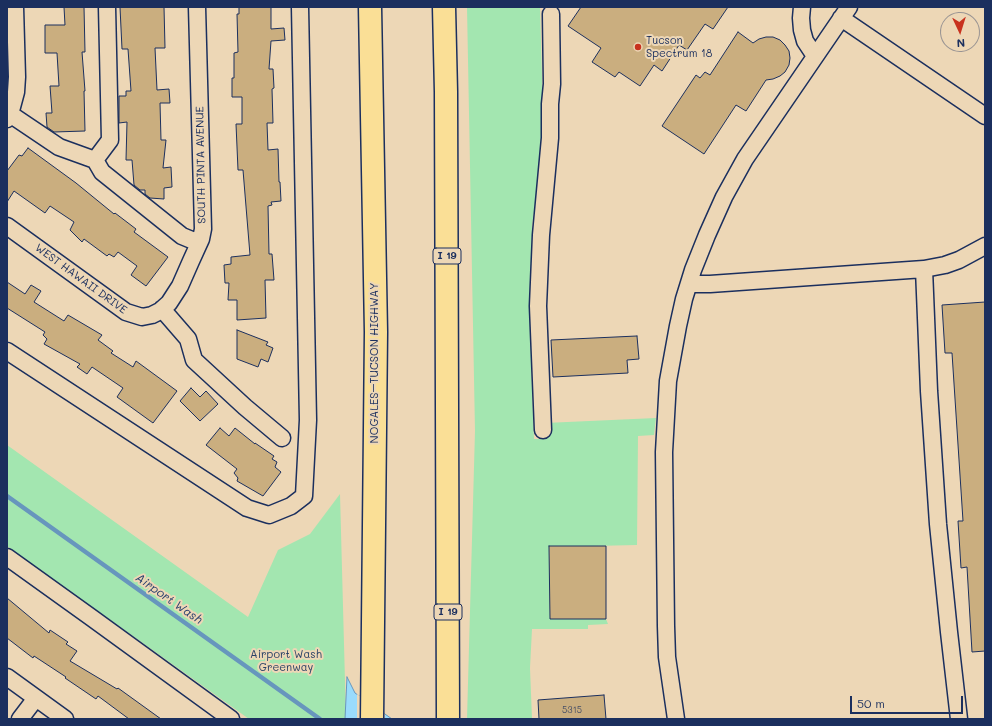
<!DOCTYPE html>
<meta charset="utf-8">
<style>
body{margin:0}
#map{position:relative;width:992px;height:726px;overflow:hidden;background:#edd7b6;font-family:Mali,sans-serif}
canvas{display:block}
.frame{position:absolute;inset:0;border:8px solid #1b2f5e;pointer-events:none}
.north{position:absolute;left:940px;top:12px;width:40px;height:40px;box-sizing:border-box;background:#edd7b6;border:1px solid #999493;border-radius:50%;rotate:176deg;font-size:11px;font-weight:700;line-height:16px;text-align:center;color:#1b2f5e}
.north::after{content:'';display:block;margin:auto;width:14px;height:18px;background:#c8321e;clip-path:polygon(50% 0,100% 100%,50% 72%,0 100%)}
.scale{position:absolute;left:850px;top:696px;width:113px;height:18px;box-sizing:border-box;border:2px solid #1b2f5e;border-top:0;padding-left:5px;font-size:12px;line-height:14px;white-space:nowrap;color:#1b2f5e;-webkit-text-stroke:3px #edd7b6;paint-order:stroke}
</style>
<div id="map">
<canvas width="992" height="726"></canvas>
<div class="frame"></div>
<div class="north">N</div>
<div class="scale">50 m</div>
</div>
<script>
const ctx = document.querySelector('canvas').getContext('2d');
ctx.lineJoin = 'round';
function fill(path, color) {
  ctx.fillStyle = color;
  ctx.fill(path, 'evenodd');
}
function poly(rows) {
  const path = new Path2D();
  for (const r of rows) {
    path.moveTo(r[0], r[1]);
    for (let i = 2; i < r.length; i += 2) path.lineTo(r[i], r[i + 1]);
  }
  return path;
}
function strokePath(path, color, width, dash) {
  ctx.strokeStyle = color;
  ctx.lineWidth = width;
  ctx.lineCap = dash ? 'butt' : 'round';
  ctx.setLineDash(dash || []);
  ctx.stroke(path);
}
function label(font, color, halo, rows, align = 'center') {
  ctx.font = font + ' Mali,sans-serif';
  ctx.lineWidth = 4;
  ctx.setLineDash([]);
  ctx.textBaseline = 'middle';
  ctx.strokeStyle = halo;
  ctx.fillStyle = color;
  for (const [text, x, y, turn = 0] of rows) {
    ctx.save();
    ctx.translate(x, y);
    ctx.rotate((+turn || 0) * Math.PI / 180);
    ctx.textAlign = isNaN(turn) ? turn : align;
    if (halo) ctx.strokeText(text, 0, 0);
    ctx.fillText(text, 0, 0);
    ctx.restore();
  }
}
fill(poly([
 [467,7,540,7,543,112,541,160,532,226,531,306,532,315,531,366,534,439,544,439,545,423,656,418,654,435,638,436,637,545,549,547,550,619,606,619,608,624,588,625,588,629,532,629,530,668,532,719,467,719,475,431],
 [7,445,248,617,278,550,310,534,340,494,346,719,249,719,7,546]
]), '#a3e6b0');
const water = poly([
 [347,677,355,693,392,719,345,719,347,677]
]);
fill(water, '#9adbfc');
strokePath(water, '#6796bd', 1);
fill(poly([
 [357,694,385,714,385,719,357,719]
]), '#edd7b6');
strokePath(poly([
 [7,496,320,719]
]), '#6796bd', 4.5);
const building = poly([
 [64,7,84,7,85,52,82,52,85,91,84,91,85,131,54,132,47,127,46,113,52,113,50,86,59,86,57,53,45,53,45,25,65,25,64,7],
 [120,7,164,7,165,48,155,48,157,90,169,89,170,103,160,103,161,140,166,140,163,168,171,167,172,187,164,188,164,199,150,198,145,194,145,190,140,190,134,185,132,160,126,160,127,122,119,123,119,96,126,96,126,91,131,91,128,49,122,49,120,7],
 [239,7,271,7,271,29,284,28,285,40,271,41,269,69,273,69,274,88,272,89,273,123,267,123,268,150,278,149,279,182,280,182,281,201,271,202,272,205,268,206,269,254,272,254,274,280,265,280,266,318,237,320,237,300,228,300,229,283,225,283,224,265,231,264,231,257,250,255,243,170,238,170,236,124,242,124,242,97,232,97,232,78,234,78,234,53,238,52,237,14,239,14,239,7],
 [581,7,728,7,713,29,705,24,687,50,679,45,662,71,654,65,640,86,619,72,615,77,592,62,601,48,568,26,581,7],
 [738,32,753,43,759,39,766,37,773,37,780,40,785,45,789,51,790,58,789,65,785,72,780,76,773,79,766,80,746,111,736,105,704,154,662,126,696,75,700,78,705,72,710,75,738,32],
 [28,148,76,183,114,214,115,213,136,229,134,232,168,257,146,286,131,275,137,266,118,252,114,257,109,254,107,256,84,239,82,242,70,230,74,222,50,206,45,213,14,191,7,202,7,171,19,155,22,156,28,148],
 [7,282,25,294,31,285,41,291,34,302,64,321,68,315,102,335,98,340,113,351,111,353,133,367,136,361,177,391,153,423,117,397,123,388,92,367,87,374,77,367,80,364,44,344,47,339,43,335,45,332,7,308,7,282],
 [985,302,985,651,972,652,967,567,961,568,958,521,963,521,952,353,945,353,942,305,985,302],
 [237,330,268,342,266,345,273,348,268,362,261,359,258,367,237,359,237,330],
 [637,336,639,359,627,360,628,373,553,377,551,340,637,336],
 [191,388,200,397,206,391,218,404,200,421,180,401,191,388],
 [220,428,229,436,235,428,255,444,255,443,274,456,272,459,277,462,275,467,281,472,263,496,237,481,238,478,234,473,237,469,206,445,220,428],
 [549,546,606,546,606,619,550,619,549,546],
 [7,598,49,633,50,630,68,642,66,644,77,651,70,661,117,689,118,688,161,719,129,719,98,696,96,699,65,678,66,677,34,656,33,658,7,638,7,598],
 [604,695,606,719,539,719,538,700,604,695]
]);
fill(building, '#caae7f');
strokePath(building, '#1b2f5e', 1);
const minor = poly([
 [107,7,110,140,95,160,102,172,182,236,199,243],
 [802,7,801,18,802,30,805,41,815,56],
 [841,18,985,116],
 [7,112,59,147,95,160],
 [7,119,12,107,16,92,17,77,15,7],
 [7,226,126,312,142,317,152,315,160,311,169,303,180,286,191,261,201,239,203,229,197,7],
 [924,269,945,265,959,260,985,246],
 [689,284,710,284,924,269,929,391,938,524,949,632,959,719],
 [162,309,188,339,194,360,245,407,282,438],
 [7,351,247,508,269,515,291,506,304,496,308,420,300,7],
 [543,430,538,306,541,235,550,138,550,104,552,84,551,14],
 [7,557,92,618,231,719],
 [7,677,65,719],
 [20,719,36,698],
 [676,719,667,657,666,626,664,452,668,381,678,326,684,299,693,270,707,235,724,197,745,159,849,7]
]);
const highway = poly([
 [370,7,376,332,372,719],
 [444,7,446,92,448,719]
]);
strokePath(minor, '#1b2f5e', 19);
strokePath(highway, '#1b2f5e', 25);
strokePath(minor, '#edd7b6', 16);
strokePath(highway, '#fadf96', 22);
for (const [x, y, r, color] of [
 [638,47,4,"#c8321e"]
]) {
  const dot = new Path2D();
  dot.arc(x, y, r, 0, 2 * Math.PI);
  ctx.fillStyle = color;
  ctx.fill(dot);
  strokePath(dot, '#edd7b6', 1.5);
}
label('9px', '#474f66', null, [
 ["5315",572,710]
]);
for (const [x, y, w] of [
 [447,256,28],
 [448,612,28]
]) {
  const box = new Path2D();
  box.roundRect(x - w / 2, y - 8, w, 16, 3);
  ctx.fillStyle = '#edd7b6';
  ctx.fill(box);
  strokePath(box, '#1b2f5e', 1);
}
label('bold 10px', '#1b2f5e', null, [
 ["I 19",447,256],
 ["I 19",448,612]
]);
label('11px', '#1b2f5e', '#edd7b6', [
 ["Tucson",646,41],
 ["Spectrum 18",646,54]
], 'left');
label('11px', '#1b2f5e', '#edd7b6', [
 ["SOUTH PINTA AVENUE",201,165,-91],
 ["WEST HAWAII DRIVE",81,279,36],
 ["NOGALES–TUCSON HIGHWAY",375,363,-90]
]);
label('11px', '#294166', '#edd7b6', [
 ["Airport Wash",286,655],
 ["Greenway",286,668]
]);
label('italic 12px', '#28406e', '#edd7b6', [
 ["Airport Wash",169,599,35]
]);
</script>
